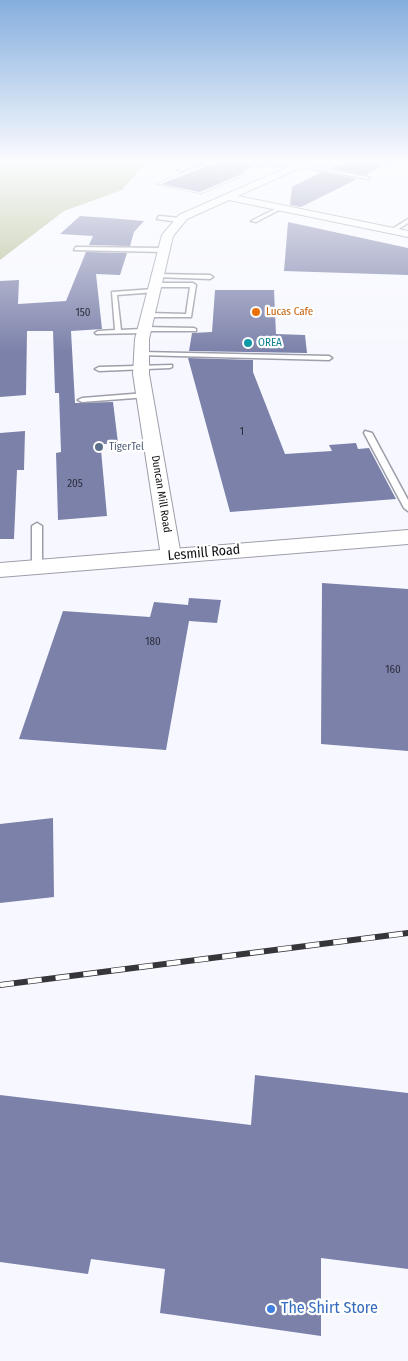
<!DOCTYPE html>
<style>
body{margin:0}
canvas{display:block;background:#f7f8ff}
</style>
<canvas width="408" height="1361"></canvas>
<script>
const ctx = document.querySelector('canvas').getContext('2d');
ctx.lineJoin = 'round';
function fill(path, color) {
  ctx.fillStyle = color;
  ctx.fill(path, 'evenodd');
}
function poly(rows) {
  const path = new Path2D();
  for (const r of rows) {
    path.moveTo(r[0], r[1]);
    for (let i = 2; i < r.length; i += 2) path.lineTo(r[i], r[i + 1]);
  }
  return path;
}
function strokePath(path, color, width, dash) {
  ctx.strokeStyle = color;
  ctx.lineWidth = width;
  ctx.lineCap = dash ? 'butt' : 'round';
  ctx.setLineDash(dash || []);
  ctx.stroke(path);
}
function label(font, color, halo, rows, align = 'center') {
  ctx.font = font + ' "Fira Sans Condensed",sans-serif';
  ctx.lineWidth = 4.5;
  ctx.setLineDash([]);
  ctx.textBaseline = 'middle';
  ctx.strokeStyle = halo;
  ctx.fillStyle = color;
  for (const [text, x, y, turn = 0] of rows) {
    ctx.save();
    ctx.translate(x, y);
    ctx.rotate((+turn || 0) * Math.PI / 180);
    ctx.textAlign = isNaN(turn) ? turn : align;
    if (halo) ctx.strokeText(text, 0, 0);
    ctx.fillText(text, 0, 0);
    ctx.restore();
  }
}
fill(poly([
 [0,162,146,162,122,190,64,211,0,260]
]), '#b0ba8d');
fill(poly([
 [217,162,241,162,253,167,241,173,244,173,200,192,161,184],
 [344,162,369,162,382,166,366,175,331,168],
 [322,172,357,179,301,207,290,205,292,187],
 [80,216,109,218,144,221,134,232,130,246,89,245,93,236,60,234],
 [288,222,408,248,408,275,284,271],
 [86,252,127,253,120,275,96,274,102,329,71,331,75,403,113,402,118,443,104,444,104,449,101,450,107,516,58,520,56,453,61,452,59,393,55,393,53,331,27,331,26,395,0,397,0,281,19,280,18,304,66,301],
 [215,290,274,290,276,334,305,335,307,353,189,351,192,333,212,332],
 [188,358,253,360,253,372,285,454,332,451,329,445,356,443,358,449,369,448,396,499,230,512],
 [25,431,24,470,17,470,14,539,0,539,0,433],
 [322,583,408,589,408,751,321,744],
 [189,598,221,600,217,623,189,621,166,750,19,739,63,611,150,617,154,602,188,605],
 [53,818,54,897,0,903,0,824],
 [255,1075,408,1093,408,1269,321,1258,321,1336,160,1313,165,1269,91,1259,88,1274,0,1262,0,1095,251,1125]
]), '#7c81aa');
const service = poly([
 [162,162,168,162,158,166,156,165,162,162],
 [197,162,203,162,181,171,177,170,197,162],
 [243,162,250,162,264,166,262,167,243,162],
 [259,162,268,162,295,168,293,169,259,162],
 [371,162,381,162,395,165,393,166,371,162],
 [404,162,408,162,408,164,404,164,404,162],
 [300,164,368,177,370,178,368,179,298,166,300,164],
 [279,207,283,208,256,222,251,221,279,207],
 [159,216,180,218,183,220,180,222,157,219,159,216],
 [408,219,408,223,394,232,389,231,408,219],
 [76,247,164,248,167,250,164,252,74,250,76,247],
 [157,274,210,275,213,277,210,279,155,277,154,276,157,274],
 [193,283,196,285,191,317,148,317,145,315,148,313,186,314,190,287,155,287,152,285,155,283,193,283],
 [154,289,157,291,156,292,117,295,121,330,141,329,144,327,194,328,196,329,196,331,147,331,144,333,96,334,95,333,98,331,115,330,112,292,154,289],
 [141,352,329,356,332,358,329,360,139,355,139,353,141,352],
 [172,365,172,367,170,368,99,371,95,369,99,367,172,365],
 [145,393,149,395,148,397,82,402,78,400,82,398,145,393],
 [365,431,372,433,408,500,408,511,404,508,364,433,365,431],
 [37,523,42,526,42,567,37,570,32,567,32,526,37,523]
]);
const minor = poly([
 [299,162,312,162,238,196,408,231,408,237,229,200,187,219,173,236,149,339,149,374,181,556,178,560,171,562,164,560,161,556,133,374,135,339,162,235,179,215,299,162]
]);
const tertiary = poly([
 [408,530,408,544,0,577,0,563,408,530]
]);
strokePath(service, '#9d9ea9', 3);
strokePath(minor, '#9d9ea9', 2);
strokePath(tertiary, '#9d9ea9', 2);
strokePath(poly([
 [201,165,247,174,201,194,155,184,201,165]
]), '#8d8e94', 1, [2, 1]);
fill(service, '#fff');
fill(minor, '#fff');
fill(tertiary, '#fff');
const rail = poly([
 [0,985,408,933]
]);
strokePath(rail, '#36363a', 6);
strokePath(rail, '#fff', 4.5, [14]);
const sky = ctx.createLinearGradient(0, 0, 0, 352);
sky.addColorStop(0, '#85aede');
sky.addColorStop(0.46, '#fbfcff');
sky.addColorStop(1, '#fbfcff00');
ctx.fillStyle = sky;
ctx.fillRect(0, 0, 408, 352);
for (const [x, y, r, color] of [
 [256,312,5,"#e8710a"],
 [248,343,5,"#0f9aa8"],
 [99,447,5,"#5c6f8a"],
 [271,1309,5,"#3f7fe0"]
]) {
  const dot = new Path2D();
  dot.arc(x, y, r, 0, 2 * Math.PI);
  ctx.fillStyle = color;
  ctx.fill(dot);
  strokePath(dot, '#fff', 2);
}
label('11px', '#c56008', '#fff', [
 ["Lucas Cafe",266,312]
], 'left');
label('11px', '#2c2e3b', null, [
 ["150",83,313],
 ["1",242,432],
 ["205",75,484],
 ["180",153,642],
 ["160",393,670]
]);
label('11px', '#0d838f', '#fff', [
 ["OREA",258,343]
], 'left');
label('11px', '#4e5e75', '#fff', [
 ["TigerTel",109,447]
], 'left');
label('11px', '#121216', '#fff', [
 ["Duncan Mill Road",161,494,81]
]);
label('14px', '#121216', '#fff', [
 ["Lesmill Road",204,553,-5]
]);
label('16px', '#366cbe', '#fff', [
 ["The Shirt Store",281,1309]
], 'left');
</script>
